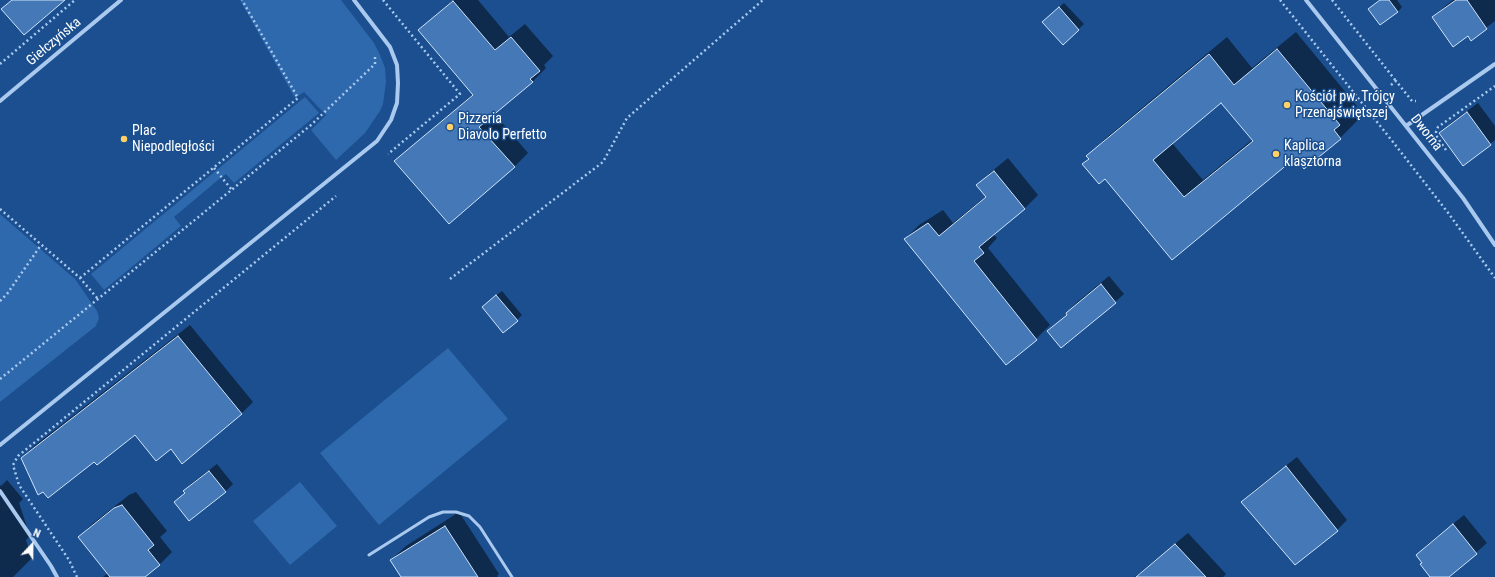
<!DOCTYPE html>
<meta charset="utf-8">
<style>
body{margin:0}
#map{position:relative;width:1495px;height:577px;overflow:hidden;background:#1b4f8f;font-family:"Roboto Condensed",sans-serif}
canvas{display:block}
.north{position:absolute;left:12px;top:525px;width:40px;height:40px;-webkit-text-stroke:3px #1b4f8f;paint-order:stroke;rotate:22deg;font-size:11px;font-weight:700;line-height:16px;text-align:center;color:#fff}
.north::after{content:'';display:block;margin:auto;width:14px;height:18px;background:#fff;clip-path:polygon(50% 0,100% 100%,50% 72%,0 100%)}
</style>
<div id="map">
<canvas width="1495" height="577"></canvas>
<div class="north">N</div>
</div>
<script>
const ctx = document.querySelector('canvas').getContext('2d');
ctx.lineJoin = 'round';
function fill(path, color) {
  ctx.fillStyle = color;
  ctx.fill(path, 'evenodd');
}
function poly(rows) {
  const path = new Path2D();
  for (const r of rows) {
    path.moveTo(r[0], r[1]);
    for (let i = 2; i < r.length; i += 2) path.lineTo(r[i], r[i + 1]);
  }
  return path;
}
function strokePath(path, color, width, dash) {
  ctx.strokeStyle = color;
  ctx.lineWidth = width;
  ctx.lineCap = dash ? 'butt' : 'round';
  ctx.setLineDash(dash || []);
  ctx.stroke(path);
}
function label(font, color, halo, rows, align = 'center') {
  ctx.font = font + ' "Roboto Condensed",sans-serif';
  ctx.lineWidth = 3;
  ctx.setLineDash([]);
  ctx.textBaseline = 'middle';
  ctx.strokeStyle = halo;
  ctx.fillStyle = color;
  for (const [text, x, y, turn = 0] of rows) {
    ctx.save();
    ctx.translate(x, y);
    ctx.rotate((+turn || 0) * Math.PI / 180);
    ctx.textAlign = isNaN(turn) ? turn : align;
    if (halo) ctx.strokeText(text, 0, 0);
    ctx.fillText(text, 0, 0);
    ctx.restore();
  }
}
fill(poly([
 [240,0,341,0,374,43,380,55,385,68,386,82,383,104,380,111,365,133,336,160,311,130,326,115,304,92,295,98],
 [305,97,319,113,234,183,226,174,218,180,174,217,181,226,104,290,91,274],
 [0,214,75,279,97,311,99,318,96,326,0,402],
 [448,348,508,419,379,525,320,453],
 [300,482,337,526,290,565,253,521]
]), '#2e69ad');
fill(poly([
 [453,0,478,0,509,37,525,24,553,56,544,65,546,68,533,81,494,113,528,153,514,167,396,161,410,148,473,94,420,30],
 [1380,0,1397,0,1402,7,1398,12,1369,9],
 [1453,0,1495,0,1495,21,1471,39,1468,35,1433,17,1444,7],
 [1064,3,1084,24,1063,44,1048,17],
 [1296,32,1357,106,1351,112,1358,120,1340,138,1295,157,1172,258,1088,156,1106,138,1227,37,1252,68],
 [1222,102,1253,139,1203,180,1172,143],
 [1478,103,1495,126,1495,140,1463,164,1441,133,1451,123],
 [1008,158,1038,195,1025,208,993,234,997,238,988,248,1050,325,1036,339,1006,363,905,239,919,225,943,210,953,223,986,196,978,185,991,172],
 [1109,276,1124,294,1115,302,1049,331,1068,314,1067,313,1075,304],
 [502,291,522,315,517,320,488,302],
 [190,325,253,402,241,414,171,448,135,434,95,460,22,458,34,446],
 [1297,457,1347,520,1337,530,1242,502,1252,492],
 [217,464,233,484,225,492,175,502,185,493,184,491,192,483],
 [7,480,23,499,19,503,30,536,26,540,32,558,13,577,0,577,0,485,1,486],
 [136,492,167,531,160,537,172,552,159,565,143,577,103,577,108,573,79,537,92,524,129,495],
 [459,512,499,574,497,576,498,577,402,577,391,560,406,546],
 [1464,515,1487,543,1448,577,1431,577,1417,555,1427,545],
 [1188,533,1226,574,1223,577,1135,577]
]), '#0007');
const building = poly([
 [12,0,65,0,24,35,1,9,12,0],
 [1380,0,1389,0,1398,12,1380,25,1368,9,1380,0],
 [1456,0,1467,0,1487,29,1471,41,1468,36,1453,47,1432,17,1456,0],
 [453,1,495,50,511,37,540,71,530,79,533,82,479,127,515,167,449,224,394,161,473,95,418,30,453,1],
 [1059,7,1079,30,1063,45,1042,22,1059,7],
 [1277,49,1340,125,1334,130,1341,139,1304,169,1295,158,1172,260,1105,179,1099,184,1082,164,1089,159,1086,156,1209,54,1234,85,1277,49],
 [1221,103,1253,141,1184,197,1153,160,1221,103],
 [1467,112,1491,145,1463,166,1439,133,1467,112],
 [994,171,1025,209,979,247,984,253,974,261,1037,340,1006,365,904,239,928,223,939,236,986,197,976,185,994,171],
 [1101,284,1116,303,1061,348,1047,331,1067,315,1066,313,1101,284],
 [496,295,518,321,503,333,482,307,496,295],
 [178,336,242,414,182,464,171,449,156,461,135,435,97,465,94,462,48,498,43,492,38,495,21,458,178,336],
 [1286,466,1338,531,1295,565,1241,502,1286,466],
 [209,471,226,492,189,521,174,502,185,493,183,491,209,471],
 [122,505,154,545,148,550,160,565,145,577,110,577,78,537,114,508,122,505],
 [1453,524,1477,554,1449,577,1430,577,1420,564,1422,563,1416,555,1453,524],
 [445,526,478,577,401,577,390,560,445,526],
 [1175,544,1206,577,1136,577,1175,544]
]);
fill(building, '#4478b7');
strokePath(building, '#cfe3fa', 1);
strokePath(poly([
 [383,0,460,94,388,154],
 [1280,0,1393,142,1449,214,1495,278],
 [1332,0,1396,81],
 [0,64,75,0],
 [1391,85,1396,81,1412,101,1416,101],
 [1446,150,1437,137,1436,132,1438,127,1495,86],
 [214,168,232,190],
 [0,209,80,278,98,299],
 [80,278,298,98,242,0],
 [450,279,603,162,627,118,763,0],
 [0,301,7,294,41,245],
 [0,379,311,125,375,64,375,55],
 [77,577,69,560,19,485,13,465,18,456,336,196]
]), '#a9c9ee', 2.5, [2, 3]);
strokePath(poly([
 [369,555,429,517,443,512,456,512,469,516,480,527,512,577]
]), '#a9c9ee', 3);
strokePath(poly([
 [1306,0,1463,198,1495,245],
 [0,101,121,0],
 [1406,126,1495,64],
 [0,445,377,141,391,120,397,103,398,83,397,65,390,47,354,0],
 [0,491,51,566,57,577]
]), '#a9c9ee', 4);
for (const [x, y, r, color] of [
 [1287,105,4,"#ffd166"],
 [450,127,4,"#ffd166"],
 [124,139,4,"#ffd166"],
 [1276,154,4,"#ffd166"]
]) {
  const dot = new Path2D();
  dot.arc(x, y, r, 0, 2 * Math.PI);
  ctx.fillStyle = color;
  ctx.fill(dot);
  strokePath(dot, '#1b4f8f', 1.5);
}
label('14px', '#fff', '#1b4f8f', [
 ["Giełczyńska",54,42,-40],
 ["Dworna",1426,133,52]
]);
label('14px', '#fff', '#1b4f8f', [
 ["Kościół pw. Trójcy",1295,97],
 ["Przenajświętszej",1295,113],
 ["Pizzeria",458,119],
 ["Diavolo Perfetto",458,135],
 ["Plac",132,131],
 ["Niepodległości",132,147],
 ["Kaplica",1284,146],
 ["klasztorna",1284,162]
], 'left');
</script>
